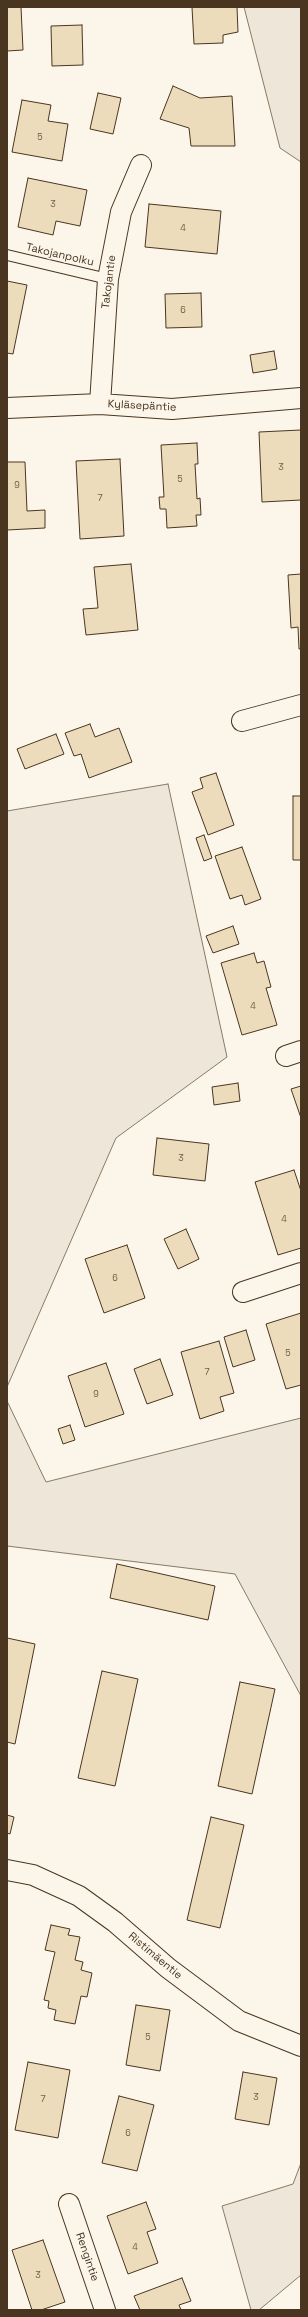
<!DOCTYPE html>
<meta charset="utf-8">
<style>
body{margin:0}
#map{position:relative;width:308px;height:2317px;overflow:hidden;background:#fbf6e9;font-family:"Space Grotesk",sans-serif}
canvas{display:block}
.frame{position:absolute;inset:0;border:8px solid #4a3520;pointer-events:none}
</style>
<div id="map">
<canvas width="308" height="2317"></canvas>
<div class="frame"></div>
</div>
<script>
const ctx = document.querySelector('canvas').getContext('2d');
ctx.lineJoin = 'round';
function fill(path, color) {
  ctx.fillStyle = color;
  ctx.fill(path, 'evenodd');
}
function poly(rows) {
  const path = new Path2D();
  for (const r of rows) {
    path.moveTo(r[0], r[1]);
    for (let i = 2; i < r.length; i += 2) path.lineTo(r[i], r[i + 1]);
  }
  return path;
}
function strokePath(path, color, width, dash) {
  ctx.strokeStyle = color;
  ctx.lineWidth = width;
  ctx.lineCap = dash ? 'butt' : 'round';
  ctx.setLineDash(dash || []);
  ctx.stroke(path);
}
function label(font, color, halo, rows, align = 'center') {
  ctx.font = font + ' "Space Grotesk",sans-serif';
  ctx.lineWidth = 3;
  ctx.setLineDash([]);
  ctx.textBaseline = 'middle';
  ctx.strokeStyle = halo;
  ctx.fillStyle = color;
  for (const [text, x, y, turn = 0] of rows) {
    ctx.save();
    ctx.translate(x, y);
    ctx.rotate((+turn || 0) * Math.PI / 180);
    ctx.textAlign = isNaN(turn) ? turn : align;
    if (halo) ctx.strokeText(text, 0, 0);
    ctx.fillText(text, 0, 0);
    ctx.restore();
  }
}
const green = poly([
 [244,7,301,7,301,162,280,148,244,7],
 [168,784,227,1057,116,1138,7,1387,7,811,168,784],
 [7,1401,46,1482,301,1418,301,1696,235,1574,7,1546,7,1401],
 [301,2163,301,2275,259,2310,251,2310,222,2206,293,2184,301,2163]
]);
fill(green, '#ede6d9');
strokePath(green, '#887966', 1);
const building = poly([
 [7,7,21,7,23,50,7,51,7,7],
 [192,7,237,7,238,32,223,35,223,43,194,44,192,7],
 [82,25,83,65,52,66,51,26,82,25],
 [173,86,200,98,232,96,235,146,191,146,189,128,160,119,173,86],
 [98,93,121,98,113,134,90,129,98,93],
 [22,100,51,105,48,121,68,124,62,161,12,152,22,100],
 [28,178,87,190,80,226,56,221,53,235,18,227,28,178],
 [149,204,221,211,217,254,145,247,149,204],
 [7,281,27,285,13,354,7,353,7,281],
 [201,293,202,327,166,328,165,294,201,293],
 [274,351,277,369,253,373,250,355,274,351],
 [301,430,301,500,262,502,259,432,301,430],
 [197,443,198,464,195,464,197,499,200,498,201,515,196,515,197,526,167,528,166,509,160,509,159,497,164,497,161,445,197,443],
 [120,459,124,536,80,539,76,461,120,459],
 [7,462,25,462,27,511,45,510,45,528,7,530,7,462],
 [131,564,138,630,86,635,83,609,98,608,94,567,131,564],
 [301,574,301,649,299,649,298,627,291,628,288,575,301,574],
 [90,724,95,737,119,728,132,762,89,778,81,754,74,756,65,733,90,724],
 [56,734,64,754,25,769,17,749,56,734],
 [216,773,234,825,208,835,192,792,203,788,200,778,216,773],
 [293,796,301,796,301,860,293,860,293,796],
 [204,835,212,858,204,861,196,838,204,835],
 [242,847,261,899,245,905,242,895,230,899,215,856,242,847],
 [233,926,239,944,213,953,206,936,233,926],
 [254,953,257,963,264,961,271,987,266,988,277,1025,242,1035,221,963,254,953],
 [238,1083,240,1101,214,1105,212,1087,238,1083],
 [301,1086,301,1118,291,1089,301,1086],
 [157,1138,209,1144,205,1181,153,1175,157,1138],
 [294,1170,301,1191,301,1248,278,1255,255,1182,294,1170],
 [186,1229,199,1259,178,1269,164,1239,186,1229],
 [127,1245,145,1298,104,1313,85,1259,127,1245],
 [301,1313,301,1385,286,1389,266,1324,301,1313],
 [246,1330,255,1360,233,1367,224,1337,246,1330],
 [219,1341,234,1393,220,1397,224,1411,200,1419,181,1352,219,1341],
 [160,1359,173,1395,147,1404,134,1369,160,1359],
 [106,1363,124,1414,85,1427,68,1376,106,1363],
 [70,1425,75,1440,63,1444,58,1429,70,1425],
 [117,1564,215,1586,208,1620,110,1598,117,1564],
 [7,1638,35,1644,15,1744,7,1742,7,1638],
 [102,1671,138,1679,115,1786,78,1778,102,1671],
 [240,1682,275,1689,252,1794,218,1786,240,1682],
 [7,1815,14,1817,10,1834,7,1833,7,1815],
 [211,1817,244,1825,220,1928,187,1920,211,1817],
 [51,1925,70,1929,68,1935,80,1937,75,1960,83,1962,81,1970,92,1973,87,1997,81,1996,75,2024,54,2020,56,2010,48,2008,49,2001,44,2000,55,1952,45,1950,51,1925],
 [136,2005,170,2010,160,2071,126,2065,136,2005],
 [28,2062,70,2070,58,2138,15,2130,28,2062],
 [243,2072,277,2078,269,2125,235,2119,243,2072],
 [119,2096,154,2105,137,2171,102,2163,119,2096],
 [146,2202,156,2229,147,2232,158,2263,128,2274,107,2216,146,2202],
 [43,2240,65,2302,41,2310,32,2310,12,2250,43,2240],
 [182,2278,191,2301,179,2305,181,2310,140,2310,134,2296,182,2278]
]);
fill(building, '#ecdcbc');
strokePath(building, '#4a3520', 1);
const lane = poly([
 [7,255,108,279]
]);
const street = poly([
 [100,404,108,279,121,212,141,165],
 [7,408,100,404,172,409,301,398],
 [242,721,301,705],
 [286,1056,301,1051],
 [243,1292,301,1273],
 [7,1870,33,1875,79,1896,115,1922,168,1968,239,2021,301,2046],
 [69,2204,105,2310]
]);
strokePath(lane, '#4a3520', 12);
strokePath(street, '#4a3520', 22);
strokePath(lane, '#fbf6e9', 10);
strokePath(street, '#fbf6e9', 20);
label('9px', '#725f47', null, [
 ["5",40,138],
 ["3",53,205],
 ["4",183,229],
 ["6",183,311],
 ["3",281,468],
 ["5",180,480],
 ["9",17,486],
 ["7",100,499],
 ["4",253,1007],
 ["3",181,1159],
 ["4",284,1220],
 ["6",115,1279],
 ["5",288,1354],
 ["7",207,1373],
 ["9",96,1395],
 ["5",148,2038],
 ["3",256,2098],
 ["7",43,2100],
 ["6",128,2134],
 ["4",135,2248],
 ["3",38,2276]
]);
label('11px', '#4a3520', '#fbf6e9', [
 ["Takojanpolku",60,255,13],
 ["Takojantie",109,282,-83],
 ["Kyläsepäntie",142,406,3],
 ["Ristimäentie",155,1956,40],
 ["Rengintie",87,2257,71]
]);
</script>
